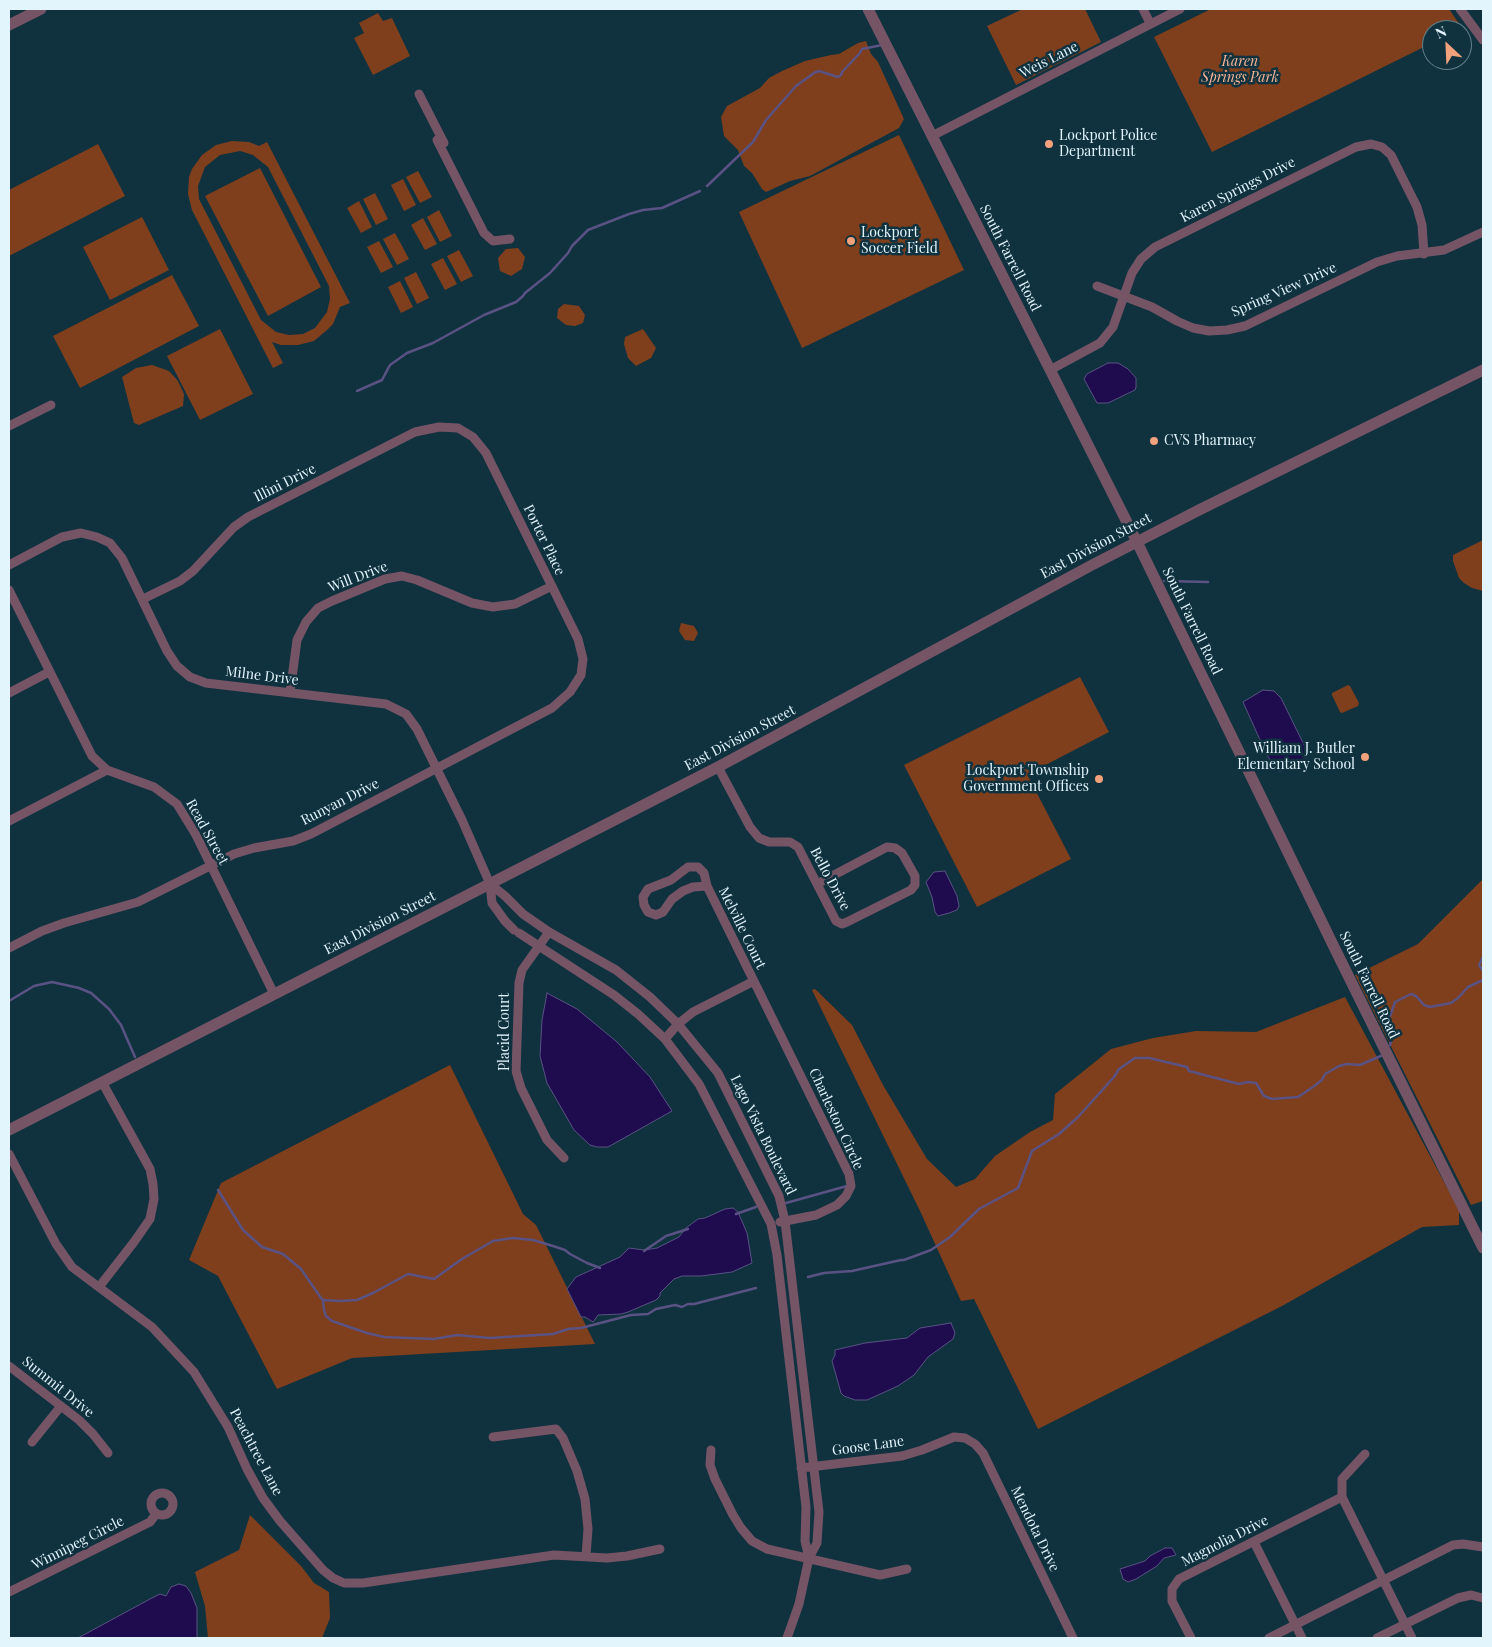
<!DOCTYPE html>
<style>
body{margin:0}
#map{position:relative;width:1492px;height:1647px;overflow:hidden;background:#10323f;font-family:"Playfair Display",serif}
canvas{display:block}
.frame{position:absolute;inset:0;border:10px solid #e2f4fc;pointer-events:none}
.north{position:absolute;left:1422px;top:20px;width:50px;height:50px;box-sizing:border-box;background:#10323f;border:1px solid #64808b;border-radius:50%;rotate:335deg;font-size:14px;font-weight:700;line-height:20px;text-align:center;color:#e2f4fc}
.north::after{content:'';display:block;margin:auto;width:18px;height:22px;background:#f1a17b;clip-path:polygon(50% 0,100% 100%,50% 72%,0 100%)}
</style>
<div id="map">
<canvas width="1492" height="1647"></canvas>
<div class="frame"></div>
<div class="north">N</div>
</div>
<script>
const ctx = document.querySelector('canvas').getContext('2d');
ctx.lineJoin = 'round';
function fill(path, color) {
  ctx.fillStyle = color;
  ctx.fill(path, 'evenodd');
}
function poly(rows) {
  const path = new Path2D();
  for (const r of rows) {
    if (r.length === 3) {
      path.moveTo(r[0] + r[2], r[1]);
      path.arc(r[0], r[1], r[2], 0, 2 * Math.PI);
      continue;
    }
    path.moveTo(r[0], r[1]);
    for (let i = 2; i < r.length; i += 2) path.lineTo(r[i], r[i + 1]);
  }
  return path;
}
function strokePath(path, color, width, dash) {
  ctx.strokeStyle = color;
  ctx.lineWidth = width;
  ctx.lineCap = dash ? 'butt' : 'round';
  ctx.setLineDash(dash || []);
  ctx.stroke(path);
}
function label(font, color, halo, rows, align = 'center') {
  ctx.font = font + ' "Playfair Display",serif';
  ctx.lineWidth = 5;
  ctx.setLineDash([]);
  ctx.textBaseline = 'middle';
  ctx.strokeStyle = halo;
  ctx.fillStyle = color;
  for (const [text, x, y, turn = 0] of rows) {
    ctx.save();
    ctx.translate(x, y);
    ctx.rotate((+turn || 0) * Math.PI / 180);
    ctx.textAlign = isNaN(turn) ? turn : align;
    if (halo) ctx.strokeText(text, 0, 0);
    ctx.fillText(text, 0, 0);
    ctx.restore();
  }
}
fill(poly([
 [1023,9,1085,9,1101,42,1016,85,987,26],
 [1211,9,1449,9,1462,28,1459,30,1432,30,1432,43,1212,152,1154,37],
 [378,13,383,21,392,18,410,56,373,75,354,38,364,33,359,23],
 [866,41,871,54,878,62,904,119,899,128,810,176,790,181,766,192,762,189,752,173,744,166,738,150,724,136,721,117,727,106,760,88,769,78,782,71,805,61,831,55,839,54,858,43],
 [899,135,964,270,802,348,739,212],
 [232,141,249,142,259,146,267,142,350,303,340,307,333,324,327,330,314,341,298,345,281,345,272,342,283,363,273,368,192,210,188,194,189,177,192,169,202,155,216,145],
 [240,151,253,155,268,167,329,286,330,299,327,312,315,328,303,334,289,335,276,332,261,320,199,199,198,186,205,167,220,155],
 [98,144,125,196,9,256,9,190],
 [260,168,321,287,268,316,205,196],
 [418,171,432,197,420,203,406,177],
 [403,179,416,205,404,211,391,185],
 [375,193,388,219,376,225,363,199],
 [359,201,372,227,361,233,347,208],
 [439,210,452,236,440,242,427,217],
 [142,217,169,270,110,300,83,247],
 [423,218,437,244,425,250,411,225],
 [395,233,409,259,397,265,383,239],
 [379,241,393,267,381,273,367,247],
 [518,248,525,257,522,269,511,276,500,271,498,258,506,249],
 [459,250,473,276,461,282,447,256],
 [443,258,457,284,445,290,431,264],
 [416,272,429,298,417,304,404,278],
 [172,275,199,326,80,388,53,336],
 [400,281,413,307,401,313,388,287],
 [564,304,579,306,585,315,583,323,575,326,566,325,557,318,558,309],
 [220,329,253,394,200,420,167,356],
 [643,329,656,348,651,358,636,366,628,358,624,344,625,337],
 [152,365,169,371,178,381,184,394,183,406,139,425,134,423,122,377,136,368],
 [1483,540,1483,591,1472,588,1464,583,1459,578,1453,561,1453,555],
 [681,623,694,626,698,633,694,641,685,640,679,631],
 [1080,677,1109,732,1032,772,1028,776,1071,859,977,907,904,765],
 [1348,685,1350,686,1359,703,1358,706,1342,713,1340,712,1332,695,1332,693],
 [1483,879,1483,1201,1471,1205,1355,975,1418,944],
 [815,989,852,1025,883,1085,927,1159,956,1187,975,1179,995,1156,1030,1132,1053,1120,1055,1094,1111,1049,1153,1038,1196,1031,1256,1032,1345,997,1459,1210,1459,1225,1422,1227,1282,1306,1038,1429,974,1299,961,1301,921,1213,812,990],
 [450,1065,523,1214,536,1225,595,1344,352,1358,277,1389,218,1276,189,1260,221,1183],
 [250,1515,301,1566,314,1583,329,1592,330,1618,322,1638,208,1638,205,1606,195,1572,239,1550]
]), '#7f3f1c');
const water = poly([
 [1108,363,1118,363,1128,369,1136,378,1136,387,1135,390,1108,403,1097,403,1084,379,1087,374,1108,363],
 [1263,690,1274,691,1281,698,1307,751,1307,757,1305,760,1282,771,1278,771,1273,765,1265,751,1243,702,1263,690],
 [945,871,957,896,959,906,957,910,949,913,938,916,935,912,932,897,926,882,934,872,945,871],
 [547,993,577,1009,617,1042,650,1077,672,1111,608,1147,597,1147,590,1145,574,1130,547,1083,540,1056,542,1020,547,993],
 [733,1208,738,1212,747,1233,752,1263,732,1272,701,1276,682,1276,674,1279,660,1293,660,1296,656,1300,628,1312,621,1314,598,1315,593,1322,585,1317,581,1317,567,1289,576,1277,620,1257,629,1248,644,1250,657,1248,679,1237,686,1228,698,1219,705,1218,725,1209,733,1208],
 [951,1323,955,1333,953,1339,928,1357,914,1375,898,1386,867,1400,855,1400,844,1396,841,1393,832,1361,835,1355,835,1350,865,1343,907,1338,920,1328,951,1323],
 [1165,1548,1172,1548,1176,1555,1164,1558,1157,1566,1136,1579,1128,1582,1123,1579,1120,1569,1145,1561,1150,1556,1165,1548],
 [179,1584,186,1586,191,1593,197,1608,197,1638,78,1638,150,1599,160,1594,166,1596,171,1587,179,1584]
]);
fill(water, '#1e0c4f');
strokePath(water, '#595283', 1);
strokePath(poly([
 [707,186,753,142,766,120,796,86,814,73,819,71,838,77,841,75,842,72,860,53,862,49,882,45],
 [357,391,382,380,390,365,407,353,433,343,484,315,516,302,523,296,525,293,550,273,568,253,572,246,588,230,629,214,643,210,662,208,700,191],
 [1164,581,1208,582],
 [1483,957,1479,965,1483,971],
 [9,1001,34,986,52,982,79,988,91,993,109,1009,121,1025,135,1057],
 [1390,1045,1391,1042,1386,1028,1395,1002,1411,994,1416,996,1424,1005,1430,1007,1451,1003,1458,998,1468,987,1483,980],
 [218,1190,243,1230,262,1247,283,1254,301,1269,321,1298,323,1300,340,1301,357,1300,373,1293,408,1274,434,1279,462,1259,493,1241,513,1238,533,1240,553,1246,565,1250,570,1254,587,1263,600,1268],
 [786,1203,847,1186],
 [736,1214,756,1207],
 [644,1251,666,1236,688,1229],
 [808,1277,824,1273,852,1271,901,1260,904,1260,931,1250,950,1237,979,1209,1018,1188,1032,1151,1059,1134,1078,1117,1114,1077,1119,1069,1135,1058,1149,1058,1187,1067,1189,1071,1239,1084,1248,1082,1256,1083,1264,1096,1272,1099,1298,1097,1313,1087,1322,1080,1325,1074,1339,1066,1347,1064,1360,1065,1383,1055],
 [323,1300,324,1310,326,1316,332,1321,367,1333,384,1337,434,1339,457,1335,490,1338,553,1334,568,1329,581,1328,631,1315,648,1314,656,1309,675,1305,682,1307,688,1304,694,1304,756,1288]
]), '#595283', 2.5);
strokePath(poly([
 [1143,9,1150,23],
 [1460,9,1483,40],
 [419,94,444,143],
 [932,136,1180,9],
 [437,140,484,233,493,241,510,239],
 [1097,286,1152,307,1177,321,1193,328,1209,331,1227,330,1245,326,1377,262,1397,256,1444,250,1483,232],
 [1050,370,1100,343,1113,327,1132,273,1141,259,1155,247,1356,147,1371,144,1382,147,1391,155,1417,207,1422,225,1424,254],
 [9,426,51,405],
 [9,565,62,537,81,533,97,537,110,543,122,558,167,651,177,666,190,677,206,683,386,704,406,714,417,729,462,820,490,884,492,903,505,921,514,930],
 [9,590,92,756,107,770,154,787,177,804,196,835,274,994],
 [9,693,49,672],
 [290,693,297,640,306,622,318,608,332,601,385,579,402,576,417,580,472,603,493,607,515,604,552,586],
 [718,767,750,827,759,838,769,842,790,842,798,847,836,921,842,924,847,922,911,890,915,885,915,876,902,853,895,848,887,847,817,884],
 [9,821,107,770],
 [490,884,505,896,523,914,549,932,616,970,650,997,678,1024,718,1073,779,1196,785,1221,819,1512,817,1543,809,1558,799,1604,787,1638],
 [707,886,693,887,683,891,672,899,663,912,656,915,648,912,644,905,643,897,648,889,671,880,688,867,698,867,704,873,707,886,849,1174,851,1186,846,1196,837,1205,816,1215,780,1222],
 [549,932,522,970,519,983,516,1071,521,1088,547,1140,564,1158],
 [519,933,614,995,638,1014,665,1039,699,1084,771,1224,777,1255,806,1507,805,1541,809,1558],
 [9,948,42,931,64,923,138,902,234,854,254,848,293,841,311,834,552,708,570,692,581,675,583,659,578,639,486,453,473,437,458,428,439,427,415,432,248,517,234,527,193,571,180,581,143,599],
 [665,1039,678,1024,693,1012,754,981],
 [9,1154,56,1244,72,1267,152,1327,194,1372,228,1427,247,1469,263,1498,280,1521,323,1570,333,1578,344,1583,363,1583,554,1555,607,1558,627,1556,660,1549],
 [99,1287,134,1242,150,1219,154,1199,153,1184,150,1169,102,1082],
 [9,1366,79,1420,93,1434,108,1453],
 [493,1437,556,1429,563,1438,577,1471,585,1499,588,1529,586,1556],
 [32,1442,61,1406],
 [711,1450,710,1465,715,1479,733,1515,741,1528,752,1541,767,1549,880,1575,907,1569],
 [1365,1454,1342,1479,1342,1497,1412,1638],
 [801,1468,902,1456,922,1450,954,1437,965,1438,975,1444,983,1453,1073,1638],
 [162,1504,11],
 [1254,1542,1302,1638],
 [9,1592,150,1522,156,1514],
 [1191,1638,1172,1601,1172,1589,1179,1579,1342,1497],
 [1269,1638,1453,1545,1463,1544,1483,1547],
 [1377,1638,1458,1598,1471,1595,1483,1598]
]), '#755466', 9);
strokePath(poly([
 [868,9,1137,542,1335,949,1483,1248],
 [9,25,41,9],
 [9,1130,718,767,1092,565,1201,509,1483,370]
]), '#755466', 11);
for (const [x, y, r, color] of [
 [1049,144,5,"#f1a17b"],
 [851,241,5,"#f1a17b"],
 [1154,441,5,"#f1a17b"],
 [1365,757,5,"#f1a17b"],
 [1099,779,5,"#f1a17b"]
]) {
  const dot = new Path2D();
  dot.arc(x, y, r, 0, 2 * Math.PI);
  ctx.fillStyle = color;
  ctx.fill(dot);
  strokePath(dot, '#10323f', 2);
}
label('14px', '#e2f4fc', '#10323f', [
 ["Weis Lane",1049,60,-27],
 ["Karen Springs Drive",1238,190,-27],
 ["South Farrell Road",1010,258,63],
 ["Spring View Drive",1284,290,-24],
 ["Illini Drive",285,483,-27],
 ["Porter Place",544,540,64],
 ["East Division Street",1096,546,-28],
 ["Will Drive",358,577,-21],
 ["South Farrell Road",1192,621,64],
 ["Milne Drive",262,676,7],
 ["East Division Street",740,738,-28],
 ["Runyan Drive",340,802,-27],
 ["Read Street",207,832,61],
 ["Bello Drive",830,879,62],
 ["East Division Street",380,923,-27],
 ["Melville Court",742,928,64],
 ["South Farrell Road",1369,985,64],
 ["Placid Court",505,1032,-90],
 ["Charleston Circle",836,1119,65],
 ["Lago Vista Boulevard",763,1135,64],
 ["Summit Drive",58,1387,39],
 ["Goose Lane",868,1446,-8],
 ["Peachtree Lane",256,1452,62],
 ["Mendota Drive",1035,1529,64],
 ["Magnolia Drive",1225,1541,-27],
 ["Winnipeg Circle",78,1543,-27]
]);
label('italic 14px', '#f5b596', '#10323f', [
 ["Karen",1240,62],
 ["Springs Park",1240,78]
]);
label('14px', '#e2f4fc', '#10323f', [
 ["Lockport Police",1059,136],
 ["Department",1059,152],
 ["Lockport",861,233],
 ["Soccer Field",861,249],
 ["CVS Pharmacy",1164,441],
 ["William J. Butler",1355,749,"right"],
 ["Elementary School",1355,765,"right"],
 ["Lockport Township",1089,771,"right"],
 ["Government Offices",1089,787,"right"]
], 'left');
</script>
